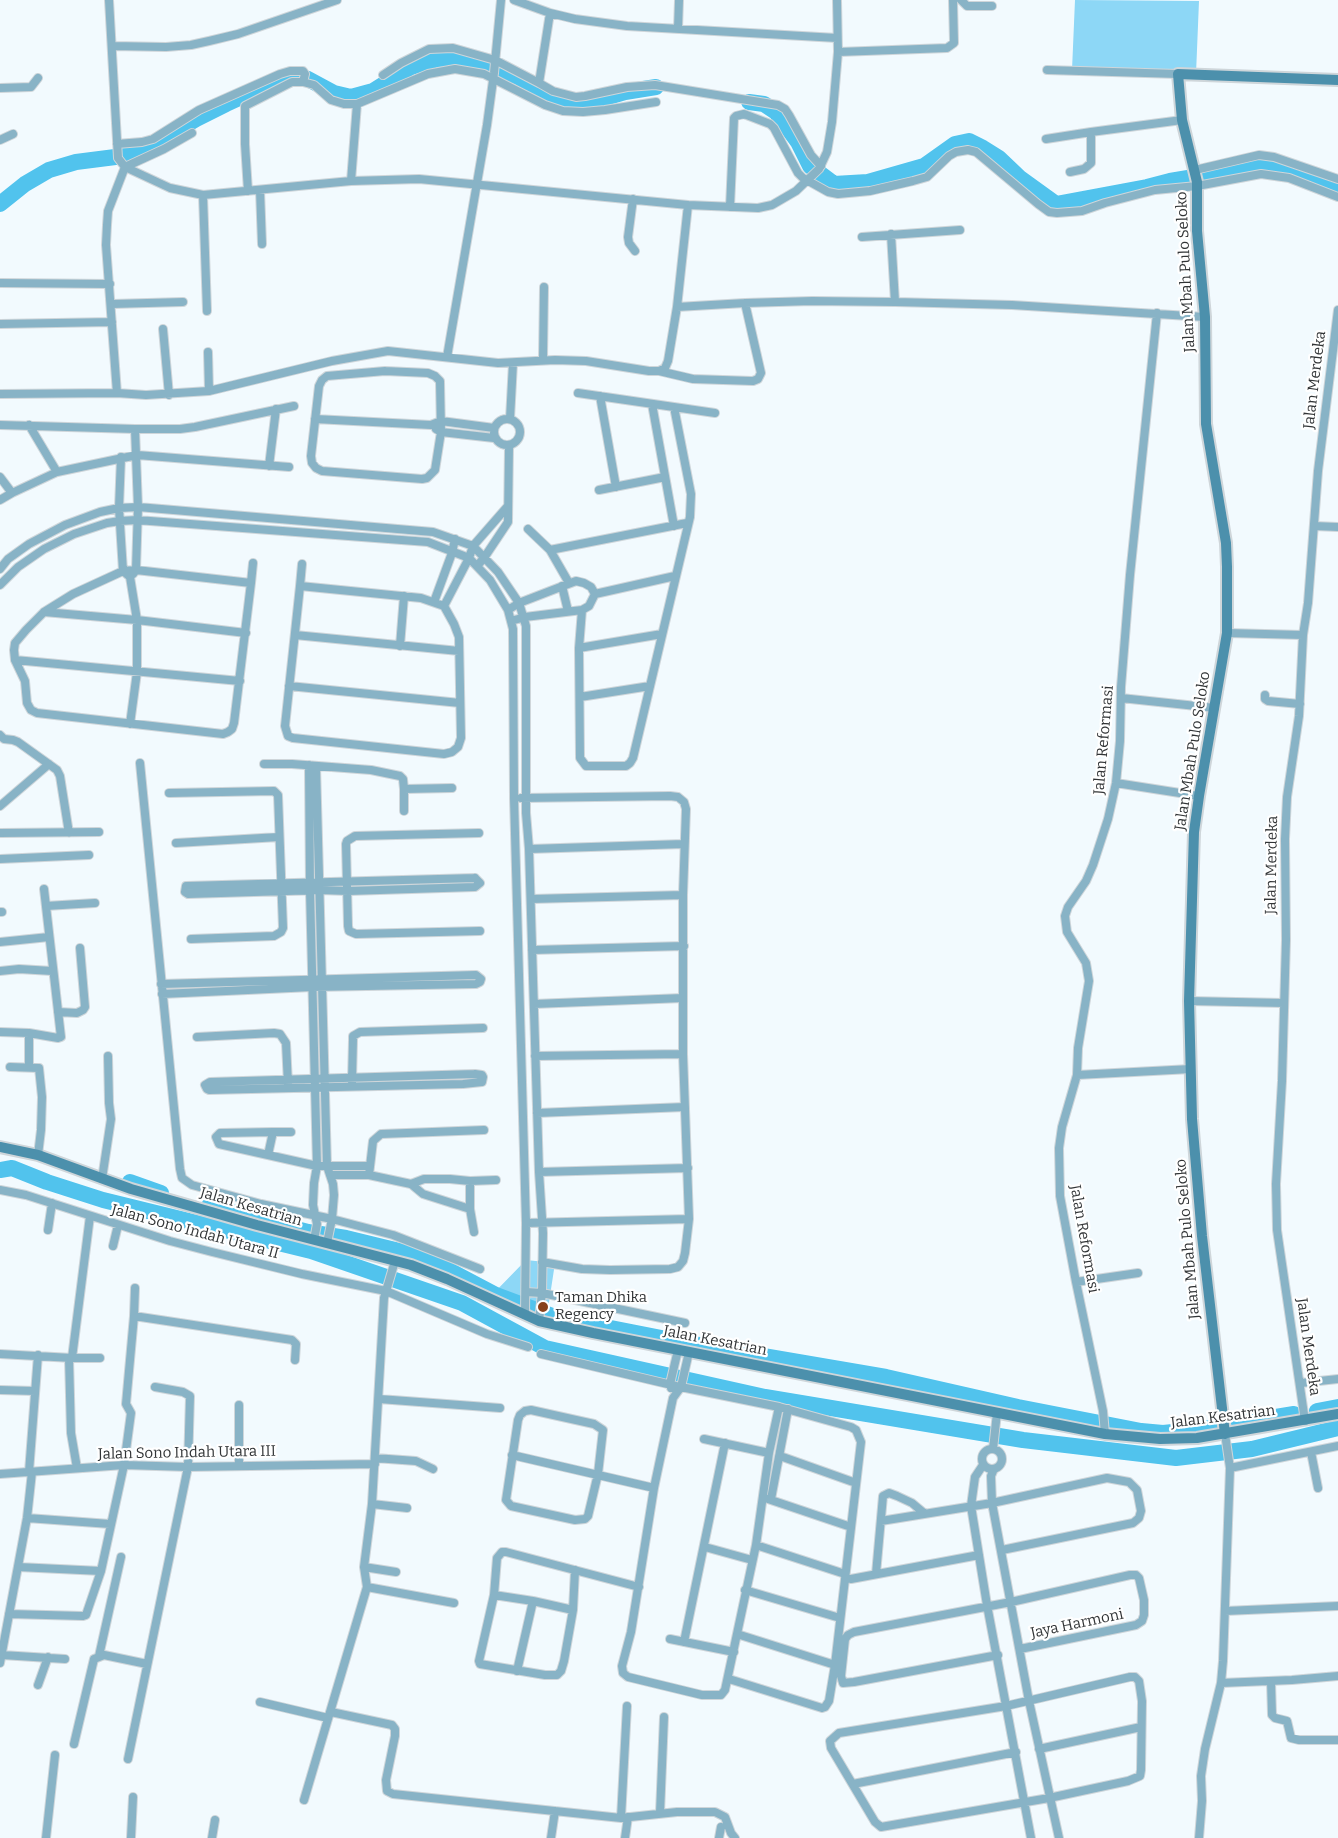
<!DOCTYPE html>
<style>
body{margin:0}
canvas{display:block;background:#f2fafe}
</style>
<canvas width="1338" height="1838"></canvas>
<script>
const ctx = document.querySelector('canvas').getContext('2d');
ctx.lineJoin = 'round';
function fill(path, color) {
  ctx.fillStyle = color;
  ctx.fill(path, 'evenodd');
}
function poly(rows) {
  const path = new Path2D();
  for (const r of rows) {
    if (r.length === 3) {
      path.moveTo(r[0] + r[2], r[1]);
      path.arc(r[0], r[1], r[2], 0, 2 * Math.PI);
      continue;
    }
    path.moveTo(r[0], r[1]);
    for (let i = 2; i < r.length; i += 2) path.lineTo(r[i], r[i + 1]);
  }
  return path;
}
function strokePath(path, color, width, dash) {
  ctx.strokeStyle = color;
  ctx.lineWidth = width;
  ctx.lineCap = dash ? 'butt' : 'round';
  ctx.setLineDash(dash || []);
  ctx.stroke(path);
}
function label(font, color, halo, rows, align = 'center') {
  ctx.font = font + ' Bitter,serif';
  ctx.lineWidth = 4.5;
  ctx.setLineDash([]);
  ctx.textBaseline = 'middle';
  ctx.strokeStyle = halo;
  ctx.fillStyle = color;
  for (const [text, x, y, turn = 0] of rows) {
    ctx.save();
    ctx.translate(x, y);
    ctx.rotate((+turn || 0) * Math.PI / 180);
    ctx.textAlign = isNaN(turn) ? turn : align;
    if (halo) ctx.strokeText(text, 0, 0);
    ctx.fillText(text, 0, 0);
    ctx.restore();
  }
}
fill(poly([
 [1075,0,1199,1,1196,74,1072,70],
 [526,1260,555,1263,546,1322,490,1297]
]), '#8dd7f6');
strokePath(poly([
 [749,102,764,104,776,112,798,142,810,166,834,184,868,182,924,166,955,144,969,141,983,148,999,158,1020,178,1056,204,1147,187,1170,181,1266,165,1294,170,1338,186],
 [0,204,25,184,49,170,76,162,131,155,142,151,196,119,226,104,276,81,291,77,308,79,334,93,351,97,373,91,411,67,437,59,465,58,518,77,544,93,571,102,601,99,625,92,656,87],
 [0,1170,12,1168,47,1182,103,1200,311,1251,462,1303,545,1348,765,1397,1023,1440,1176,1458,1252,1449,1338,1428],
 [130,1182,161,1193],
 [209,1206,308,1232,346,1238,424,1257,496,1295,555,1317,687,1343,886,1377,1018,1407,1141,1431,1163,1433,1212,1428],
 [1317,1411,1338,1407],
 [1239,1423,1294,1414]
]), '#51c3ed', 16);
const street = poly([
 [109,0,118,158,125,167,108,211,107,225,106,245,117,393,146,395,209,391,332,361,388,351,498,363,555,360,586,361,649,371,659,371,665,368,668,361,677,307,688,205],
 [514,0,550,13,575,19,627,26,837,38],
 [961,0,967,6,992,6],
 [678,29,679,0],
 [112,46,166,47,191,45,209,41,238,34,337,0],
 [838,52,947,48,954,43,953,0],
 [1047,70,1178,74],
 [383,75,401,63,429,49,453,48,495,60,539,83,550,13],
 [539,83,553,91,576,97,585,96,627,87,655,85,778,105,785,109,789,115,811,155,821,166],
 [0,88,31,87,38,78],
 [1046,139,1091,132],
 [0,140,13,134],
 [117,144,142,142,153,139,199,110,280,74,290,71,303,71,305,74,303,82],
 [125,167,170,188,203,195,351,181,419,179,688,205,758,208,772,205,796,191,819,169,827,152,832,122,838,52,837,0],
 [125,167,164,149,192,133],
 [1195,170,1259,155,1274,157,1338,179],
 [1070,172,1084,169,1091,163,1091,132,1182,120],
 [351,181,357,104],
 [260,190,262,244],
 [248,191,245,144,245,106,292,82,303,82,314,85,331,100,344,104,357,104,428,74,455,69,484,74,545,105,563,111,583,112,605,110,656,102],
 [203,195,207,311],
 [633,199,628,237,629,243,635,251],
 [730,207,734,118,736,116,744,114,770,124,774,128,798,173,803,178,828,192,838,194,870,191,913,181,927,177,949,156,956,152,968,150,976,152,1038,204,1049,212,1057,213,1082,211,1105,203,1155,190,1197,186,1261,174,1289,178,1338,197],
 [891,234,895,302],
 [862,237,960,230],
 [0,283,110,284],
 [112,304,183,302],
 [677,307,745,303,812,301,895,302,1012,305,1205,317],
 [0,324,112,322],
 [163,329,169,395],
 [208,352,209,391],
 [447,357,487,125,494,73,501,0],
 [543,360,544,287],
 [385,371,428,373,435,376,440,381,441,432,435,470,427,478,422,479,322,471,316,468,312,463,311,456,319,386,322,380,327,376,385,371],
 [659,371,693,379,753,381,758,379,761,373,745,303],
 [578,393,715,413],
 [0,394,117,393],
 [600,396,616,487],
 [652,404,674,526],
 [507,432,13],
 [315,419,431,425,441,421,494,428],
 [510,419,513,363],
 [0,425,135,429,180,429,195,427,294,406],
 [29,425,57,472],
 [436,429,441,432,494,438],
 [121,457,119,508,123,571,130,577,137,620,137,672,130,724],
 [269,466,276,409],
 [0,477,12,493],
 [599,490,665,477],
 [0,500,12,493,57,472,137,455,289,467],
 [1314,526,1338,527],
 [528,529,550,550,569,583],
 [550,550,687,523],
 [477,566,484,558,508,522,509,446],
 [0,569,8,559,29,544,65,525,100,512,119,508,138,507,433,532,473,546,498,572,519,603,526,626,526,813,529,849,539,1172,543,1233,542,1293,539,1321],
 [136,570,251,583,234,723,232,729,228,732,223,734,37,713,31,710,27,703,25,681,15,660,14,650,15,643,26,630,44,612,73,594,123,571,136,570],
 [133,574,136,570,138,507,135,429],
 [251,583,253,563],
 [0,585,18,567,44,549,74,534,107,523,120,521,137,520,428,542,469,558,490,580,508,610,513,629,514,798,526,1223,525,1315],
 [300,586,421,598,444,606,454,624,459,637,461,738,458,747,452,752,444,754,293,738,288,736,285,726,300,586],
 [300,586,302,564],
 [562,586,568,611],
 [595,594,675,576],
 [434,602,452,553,455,539],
 [444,606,469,558,473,546,508,506],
 [508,610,519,603,576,581,584,583,591,587,595,594,589,606,582,610,525,617,511,621],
 [582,610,579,648,580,758,586,766,626,766,630,763,633,758,690,517,691,494,674,407],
 [44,612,137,620,246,633],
 [1227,633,1303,635],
 [295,635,459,651],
 [400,646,404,596],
 [579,648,662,634],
 [15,660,240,681],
 [289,686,460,703],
 [1265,695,1265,699,1268,701,1300,704],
 [580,697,650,686],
 [1121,698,1215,708],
 [0,735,4,739,13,740,18,742,57,770,60,776,69,833],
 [140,763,180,1169,182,1178,192,1185,261,1204,332,1219,393,1235,480,1269],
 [264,764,292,764,371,770,400,776,403,779,404,789,452,788],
 [309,765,310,891,317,1166,314,1183,313,1205,317,1224,314,1240],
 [316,766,327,1166,333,1184,334,1195,332,1219,327,1243],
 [1116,783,1199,796],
 [404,789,404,811],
 [169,793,274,791,278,795,283,928,281,932,274,936,191,939],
 [521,798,670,796,678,797,684,802,686,809,683,895,683,1054,689,1219,685,1253,683,1261,678,1267,670,1269,610,1270,582,1269,542,1262],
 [0,806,49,764],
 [0,833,99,832],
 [479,833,355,836,347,841,346,844,348,926,349,931,356,934,480,931],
 [176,843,279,837],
 [529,849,684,844],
 [0,859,89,855],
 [475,878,480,883,475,887,348,891,320,890,188,894,185,892,186,886,475,878],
 [531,899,683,895],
 [46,906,95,903],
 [0,912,2,912],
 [0,942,49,937],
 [532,950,684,946],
 [0,971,19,969,52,971],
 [161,984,476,975,481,979,480,982,476,984,312,987,162,994],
 [1189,1001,1284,1003],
 [534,1004,683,998],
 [58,1012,77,1013,83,1010,85,1007,80,948],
 [0,1032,29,1033,58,1038,61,1037,44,889],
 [29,1033,29,1067],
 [197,1037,274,1033,280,1034,286,1043,288,1084],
 [535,1056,683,1054],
 [10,1067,39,1068,42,1097,41,1130,38,1155],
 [475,1074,482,1075,483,1077,482,1082,463,1084,209,1090,207,1089,205,1085,210,1082,475,1074],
 [1077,1075,1191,1069],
 [352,1081,353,1039,353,1036,360,1032,483,1028],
 [537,1113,685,1107],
 [273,1132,291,1132],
 [268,1155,273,1132,220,1133,216,1137,219,1144,317,1166,370,1166],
 [539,1172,688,1168],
 [330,1175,369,1175,411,1184,423,1194,470,1209],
 [369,1175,373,1141,381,1134,484,1130],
 [102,1179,111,1119,109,1103,108,1056],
 [470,1181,470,1209,474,1232],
 [411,1184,424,1179,450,1179,470,1181,496,1180],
 [0,1190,26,1195,170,1241,212,1252,302,1274,386,1291,487,1334,528,1347],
 [526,1223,689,1219],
 [48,1230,52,1203],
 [113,1246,118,1225],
 [1076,1282,1138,1273],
 [526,1292,542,1293,685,1323],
 [134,1316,135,1288],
 [689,1352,681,1387,673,1398,654,1488,631,1632,622,1666,623,1673,628,1677,702,1695,721,1695,725,1690,756,1545,769,1453,779,1407],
 [0,1354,72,1358,100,1358],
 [541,1354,676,1386,779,1407,851,1427,856,1430,861,1442,835,1665,829,1701,825,1707,822,1708,729,1679],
 [69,1358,71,1433,77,1468],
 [72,1358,90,1216],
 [1301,1383,1338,1379],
 [671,1388,670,1384,678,1350],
 [0,1390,35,1391],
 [379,1399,500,1408],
 [239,1405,239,1466],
 [531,1410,594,1424,603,1430,598,1474,588,1516,585,1519,575,1520,511,1506,506,1500,518,1420,520,1415,525,1411,531,1410],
 [1305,1421,1277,1230,1276,1184,1282,1081,1286,940,1285,839,1287,797,1299,716,1303,635,1308,603,1318,471,1338,310],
 [1105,1434,1103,1411,1076,1282,1060,1196,1059,1148,1062,1127,1077,1075,1078,1048,1089,981,1086,963,1067,932,1065,916,1068,907,1086,881,1093,865,1108,819,1116,783,1120,741,1121,687,1130,575,1157,313],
 [704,1439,769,1453],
 [992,1459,10],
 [993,1449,997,1413],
 [1311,1452,1318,1488],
 [512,1455,654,1488],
 [780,1456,856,1483],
 [375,1458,416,1461,433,1469],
 [983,1465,975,1477,971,1506,987,1605,1031,1838],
 [1230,1468,1338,1446],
 [994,1469,991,1476,992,1503,1029,1701,1059,1838],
 [29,1472,38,1355],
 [0,1474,124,1465,188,1467,375,1464],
 [768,1499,851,1527],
 [771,1499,788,1409],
 [372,1504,407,1508],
 [27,1518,110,1524],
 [881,1521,992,1503,1107,1478,1129,1482,1137,1490,1141,1511,1139,1518,1133,1523,1002,1550],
 [756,1545,845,1574],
 [705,1547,752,1560],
 [18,1567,101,1571],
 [364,1567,396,1572],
 [575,1570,573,1610,564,1661,561,1671,557,1675,545,1675,480,1664,479,1661,494,1595,497,1558,502,1552,506,1552,639,1587],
 [876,1574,883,1496,889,1493,897,1496,912,1503,924,1513],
 [851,1579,979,1555],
 [367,1587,454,1603],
 [745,1590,840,1618],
 [494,1595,533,1601,573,1610],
 [1225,1611,1338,1606],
 [9,1614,83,1616,86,1615,101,1571,124,1465,131,1413,126,1404,134,1316,292,1340,296,1344,295,1360],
 [737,1634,835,1665],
 [670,1639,734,1652],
 [684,1642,725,1443],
 [2,1655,65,1659],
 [998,1655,854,1682,843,1683,841,1676,845,1639,848,1635,854,1632,1011,1602,1130,1575,1136,1575,1139,1578,1144,1600,1144,1615,1142,1621,1136,1625,1020,1649],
 [99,1656,121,1557],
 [0,1663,27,1518,32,1472],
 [517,1671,533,1601],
 [1130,1677,1135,1677,1139,1681,1142,1701,1141,1770,1140,1776,1128,1781,1049,1798,881,1827,875,1822,831,1748,830,1741,839,1733,1006,1706,1130,1677],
 [1271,1681,1272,1715,1275,1718,1287,1721,1291,1738,1299,1740,1338,1740],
 [1221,1683,1292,1680,1338,1676],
 [38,1685,48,1657],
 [260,1702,328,1718],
 [331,1712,392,1725,395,1729,395,1736,386,1780,387,1791,393,1794,621,1818,677,1812,715,1812,725,1817,731,1833,735,1838],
 [74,1744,94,1659,104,1655,147,1664],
 [1039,1749,1141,1727],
 [128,1759,188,1467,190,1396,183,1392,155,1387],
 [853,1784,1016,1752],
 [304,1800,367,1587,364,1567,372,1504,384,1298,395,1261],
 [660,1813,664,1717],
 [621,1818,627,1706],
 [46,1838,55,1755],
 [131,1838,133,1797],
 [212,1838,215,1820],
 [551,1838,555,1811],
 [625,1838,628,1817],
 [719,1838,721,1827],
 [1199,1838,1202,1801,1201,1776,1205,1749,1221,1683,1223,1661,1230,1468,1225,1434]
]);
const secondary = poly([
 [0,1147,38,1155,131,1189,257,1225,411,1265,447,1279,539,1321,593,1333,1105,1434,1160,1439,1197,1438,1338,1414],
 [1225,1434,1202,1236,1192,1119,1189,1001,1194,832,1199,796,1227,633,1227,567,1226,543,1206,424,1205,317,1197,231,1197,182,1182,120,1178,74,1338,80]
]);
strokePath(street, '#cfd6da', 10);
strokePath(secondary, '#cfd6da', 14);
strokePath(street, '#88b3c6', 8);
strokePath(secondary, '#4c90ac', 10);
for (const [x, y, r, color] of [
 [543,1307,6,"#88421c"]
]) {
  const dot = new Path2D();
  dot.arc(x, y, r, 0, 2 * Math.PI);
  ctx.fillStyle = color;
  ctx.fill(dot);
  strokePath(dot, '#fff', 2);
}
label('15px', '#313436', '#fff', [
 ["Jalan Mbah Pulo Seloko",1186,272,-93],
 ["Jalan Merdeka",1315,380,-83],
 ["Jalan Reformasi",1104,740,-85],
 ["Jalan Mbah Pulo Seloko",1193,751,-81],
 ["Jalan Merdeka",1272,865,-89],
 ["Jalan Kesatrian",251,1207,16],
 ["Jalan Sono Indah Utara II",195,1232,15],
 ["Jalan Reformasi",1084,1239,80],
 ["Jalan Mbah Pulo Seloko",1188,1239,-95],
 ["Jalan Kesatrian",715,1341,11],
 ["Jalan Merdeka",1308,1347,82],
 ["Jalan Kesatrian",1223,1417,-7],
 ["Jalan Sono Indah Utara III",187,1453,-1],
 ["Jaya Harmoni",1077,1624,-12]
]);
label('15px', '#313436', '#fff', [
 ["Taman Dhika",555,1298],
 ["Regency",555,1315]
], 'left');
</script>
